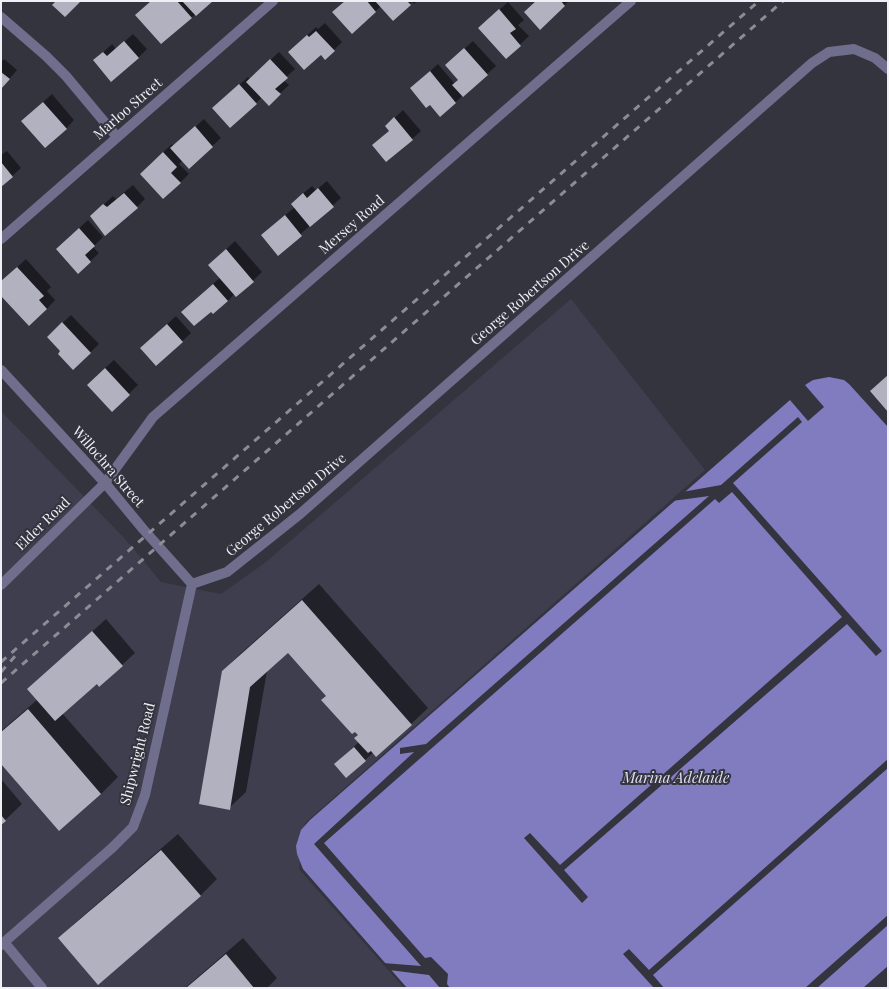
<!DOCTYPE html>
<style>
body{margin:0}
#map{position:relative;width:889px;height:989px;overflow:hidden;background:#34343f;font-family:"Playfair Display",serif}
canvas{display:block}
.frame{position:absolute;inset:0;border:2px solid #efeff6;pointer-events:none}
</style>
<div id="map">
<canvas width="889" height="989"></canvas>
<div class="frame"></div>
</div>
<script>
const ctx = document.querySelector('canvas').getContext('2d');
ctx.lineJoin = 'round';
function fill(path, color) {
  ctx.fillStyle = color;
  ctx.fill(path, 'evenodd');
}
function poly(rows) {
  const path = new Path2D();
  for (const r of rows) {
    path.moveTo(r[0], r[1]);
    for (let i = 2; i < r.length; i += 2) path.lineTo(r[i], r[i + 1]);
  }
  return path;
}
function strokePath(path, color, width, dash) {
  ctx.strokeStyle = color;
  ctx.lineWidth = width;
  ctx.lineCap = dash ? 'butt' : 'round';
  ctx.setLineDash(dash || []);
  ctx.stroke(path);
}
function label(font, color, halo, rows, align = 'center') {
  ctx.font = font + ' "Playfair Display",serif';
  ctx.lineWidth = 4;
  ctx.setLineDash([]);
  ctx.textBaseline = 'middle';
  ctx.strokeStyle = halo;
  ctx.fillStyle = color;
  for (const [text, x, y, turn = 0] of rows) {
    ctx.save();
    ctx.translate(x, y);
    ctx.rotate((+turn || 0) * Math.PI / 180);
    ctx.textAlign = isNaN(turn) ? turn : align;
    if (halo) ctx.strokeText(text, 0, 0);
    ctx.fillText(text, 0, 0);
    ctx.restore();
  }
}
fill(poly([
 [571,299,705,470,305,823,299,869,404,988,1,988,1,411,126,540,161,582,221,594,266,562]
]), '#3f3e4e');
fill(poly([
 [829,377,844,380,849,384,888,427,888,966,863,988,407,988,303,869,297,854,296,846,301,830,310,820,790,400,808,421,824,407,805,385,813,380]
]), '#817bc0');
fill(poly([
 [798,417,802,422,733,483,882,651,876,656,847,624,564,870,588,897,582,903,524,838,530,833,560,865,842,617,732,492,719,503,715,499,324,843,425,958,431,957,448,974,447,984,450,988,440,988,429,975,389,970,383,963,421,966,314,844,414,752,400,754,400,748,426,744,709,496,672,501,682,492,721,485],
 [888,759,888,768,653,975,664,988,654,988,623,954,629,949,649,970],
 [888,915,888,925,817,988,805,988]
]), '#34343f');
fill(poly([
 [151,1,211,1,191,18],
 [346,1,417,1,414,4,412,2,393,20,381,6,352,33],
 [537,1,569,1,540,28],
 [508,2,524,20,518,25,529,36,506,58,479,28],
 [325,23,342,42,334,50,321,54,298,44,316,27,318,29],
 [133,34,147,49,138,58,95,60,112,44,116,49],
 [473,41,496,66,440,116,430,103,411,88,438,64,455,84,459,79,446,65],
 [279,52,295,69,283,80,289,85,269,104,262,97,256,103,222,100,248,77,250,79],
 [4,59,17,70,1,89,1,62],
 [52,94,74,120,66,129,31,113],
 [403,110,421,131,387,161,390,130,386,126],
 [204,119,221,138,189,167,183,160,179,164,189,174,164,198,149,165,172,144,174,146],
 [7,151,21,168,1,186,1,155],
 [327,181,341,198,278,254,271,227,295,207,300,196,312,186,316,190],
 [133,185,145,199,137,207,100,208,113,196,116,199],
 [88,220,103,237,93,247,99,253,78,273,65,241],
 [235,241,262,272,237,296,235,293,228,301,211,310,191,303,221,277,209,265],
 [26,259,51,287,47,291,55,300,47,309,1,295,1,282],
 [71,315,99,344,73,369,62,351,57,328],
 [176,316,191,333,157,365,141,348],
 [114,360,138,385,112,410,96,376],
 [319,584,428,708,411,724,374,752,346,777,335,764,359,742,359,735,327,696,288,652,267,671,246,792,229,808,223,671,240,654],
 [106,619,135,653,122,665,97,683,62,713,118,777,101,794,1,763,1,731,38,699,29,689],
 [1,779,22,804,1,824],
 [178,834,217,879,200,896,59,939,76,922],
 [243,938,277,978,267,988,185,988]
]), '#0007');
fill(poly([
 [56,1,81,1,65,17,52,5],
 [151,1,177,1,192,18,161,44,135,15],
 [182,1,213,1,196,16],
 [345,1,367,1,376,12,352,34,332,12],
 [375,1,407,1,411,5,393,21],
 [536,1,561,1,565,6,540,30,524,12],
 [499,9,516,29,510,33,521,46,506,59,478,28],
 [316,31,335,51,325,60,321,55,304,70,288,52,307,35,309,37],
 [124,41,139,58,111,82,93,60,103,52,107,56],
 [464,48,488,75,463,97,452,85,458,80,445,65],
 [270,59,288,78,275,89,281,94,269,106,246,82],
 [430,71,456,103,440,117,430,105,426,108,410,88],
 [1,72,10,79,1,89],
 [239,84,257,104,230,128,212,108],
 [43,102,67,129,45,148,21,121],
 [394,117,413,140,386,162,372,145,389,131,385,126],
 [195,126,213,147,189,169,170,148],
 [163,152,177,167,171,173,181,183,163,199,140,174],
 [1,162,13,177,1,187],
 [318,188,334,207,310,227,291,204,303,193,307,198],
 [124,193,138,208,105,236,90,216,103,204,107,207],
 [285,215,302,236,278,256,261,235],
 [79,228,95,246,85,255,91,262,78,274,56,249],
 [226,249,254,282,236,297,208,265],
 [17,267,44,296,39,300,47,309,29,326,1,296,1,281],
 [213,284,228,301,213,314,211,312,194,326,181,312],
 [62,322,91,353,73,370,58,354,60,351,47,337],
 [167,324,183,342,156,366,140,348],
 [105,368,130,395,112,412,87,385],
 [888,375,888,412,870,391],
 [302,600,412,725,376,757,371,751,368,753,354,738,358,735,355,732,352,734,321,700,326,696,288,653,250,687,230,810,199,804,222,671],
 [92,631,123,666,99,687,97,684,55,721,27,689],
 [28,709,101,794,59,831,1,764,1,732],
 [354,747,366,761,346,778,334,764],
 [1,815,6,821,1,825],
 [161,850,201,896,98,985,58,938],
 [226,954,254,988,186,988]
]), '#b1b1bf');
strokePath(poly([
 [1,17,46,56,66,76,117,137],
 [1,239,273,1],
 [1,370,105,483,143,529,192,584],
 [192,584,227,572,300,514,812,63,829,52,854,49,875,58,888,69],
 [1,585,105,483,153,417,631,1],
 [4,942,42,988],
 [1,945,112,848,133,827,145,795,192,584]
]), '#6f6e8c', 10);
strokePath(poly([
 [1,662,759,1],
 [1,672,18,653],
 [1,683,783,1]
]), '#8c8c95', 3, [7, 7]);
label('14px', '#efeff6', '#34343f', [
 ["Marloo Street",128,109,-41],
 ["Mersey Road",352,225,-41],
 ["George Robertson Drive",530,293,-41],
 ["Willochra Street",108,467,49],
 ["George Robertson Drive",286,505,-40],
 ["Elder Road",43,524,-44],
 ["Shipwright Road",138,754,-76]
]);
label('italic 15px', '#e0dff3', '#34343f', [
 ["Marina Adelaide",676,778]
]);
</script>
